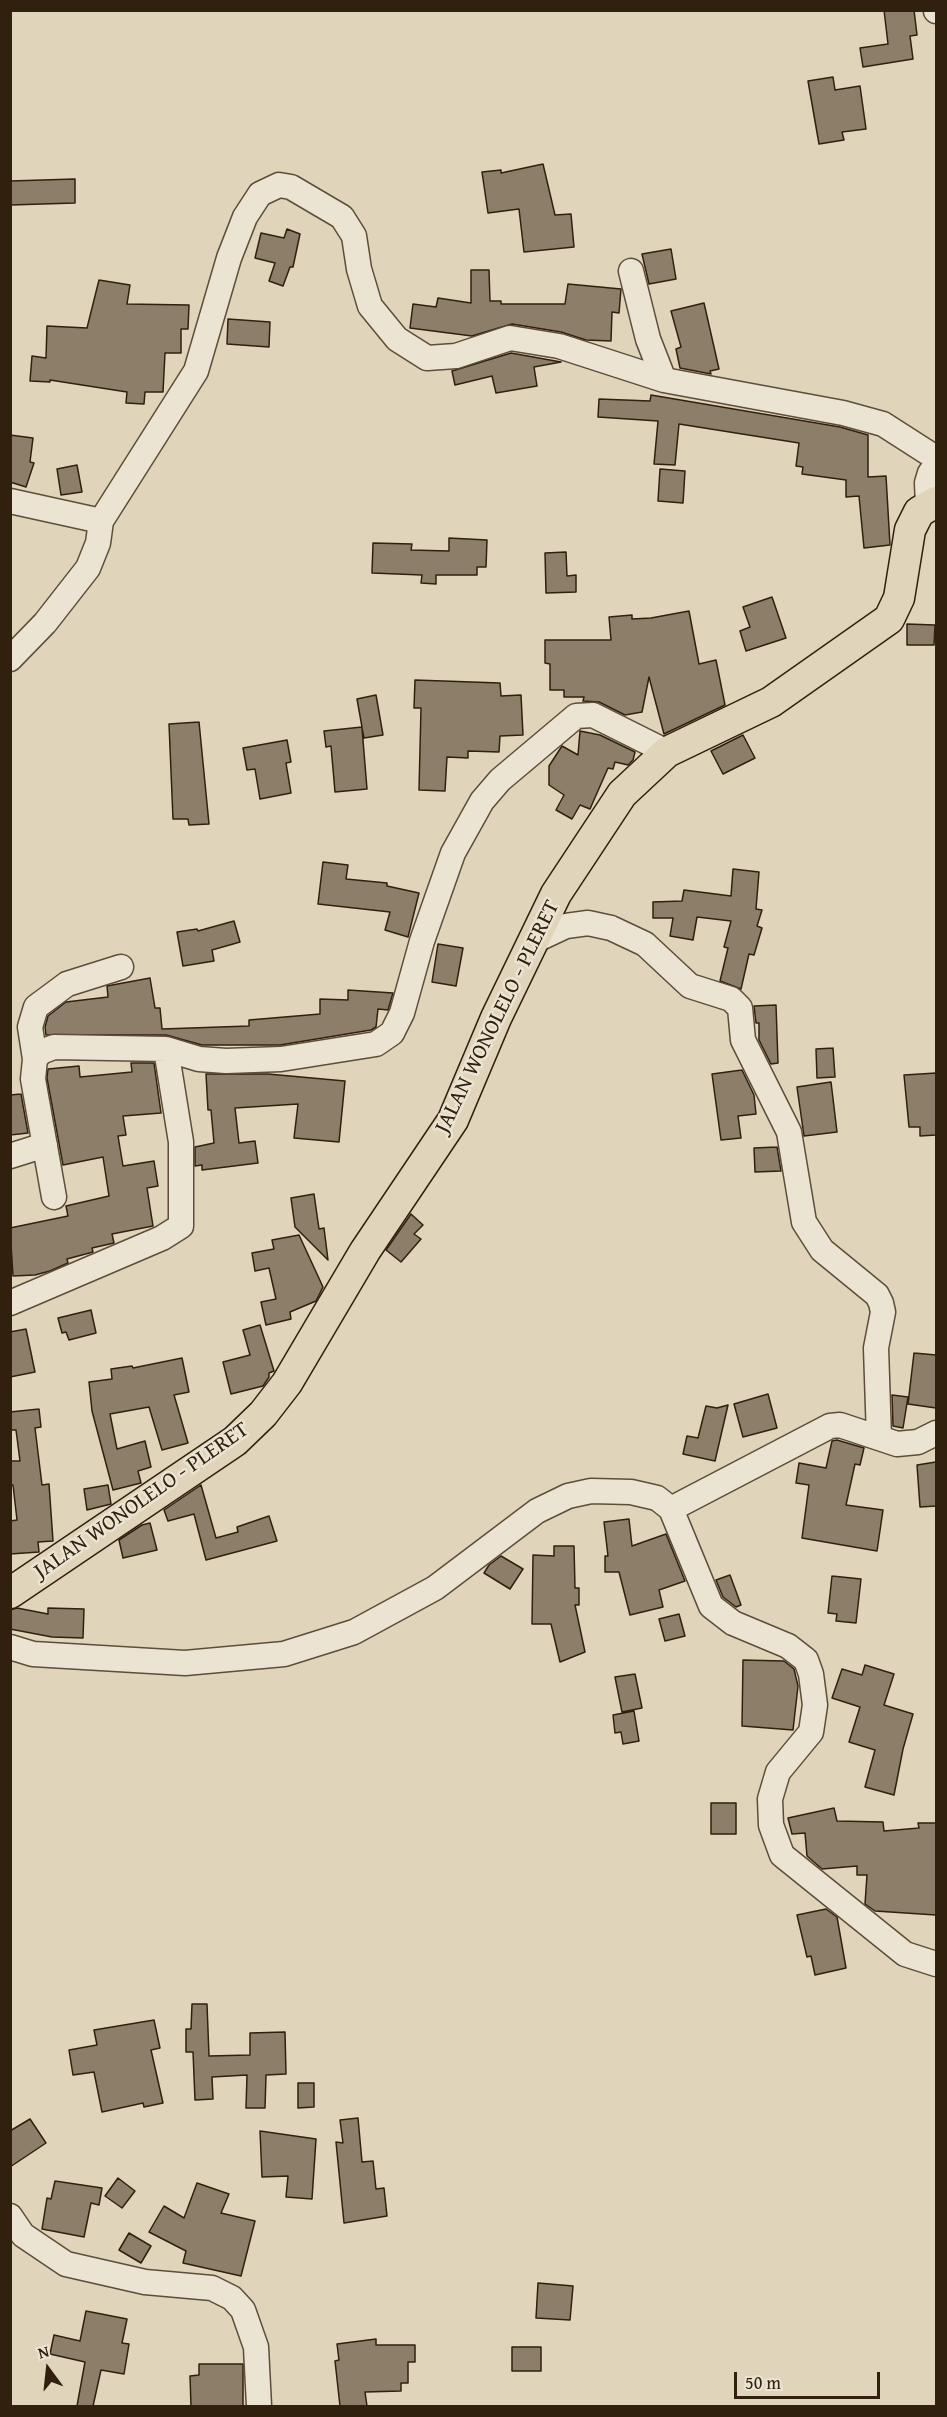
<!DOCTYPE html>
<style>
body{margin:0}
#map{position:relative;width:947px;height:2417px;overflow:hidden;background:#e0d5bb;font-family:"Gentium Book Plus",serif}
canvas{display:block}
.frame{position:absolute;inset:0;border:12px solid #31200e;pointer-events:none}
.north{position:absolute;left:18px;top:2339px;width:60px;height:60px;-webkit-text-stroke:4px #ebe4d3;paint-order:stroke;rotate:345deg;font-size:16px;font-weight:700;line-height:24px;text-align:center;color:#31200e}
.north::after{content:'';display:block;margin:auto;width:21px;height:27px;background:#31200e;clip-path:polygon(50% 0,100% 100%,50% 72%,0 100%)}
.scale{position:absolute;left:734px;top:2372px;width:146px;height:27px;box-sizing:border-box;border:3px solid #31200e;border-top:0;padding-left:8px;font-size:18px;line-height:21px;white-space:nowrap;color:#31200e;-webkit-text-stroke:4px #ebe4d3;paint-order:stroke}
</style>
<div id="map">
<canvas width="947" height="2417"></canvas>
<div class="frame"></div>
<div class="north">N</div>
<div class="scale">50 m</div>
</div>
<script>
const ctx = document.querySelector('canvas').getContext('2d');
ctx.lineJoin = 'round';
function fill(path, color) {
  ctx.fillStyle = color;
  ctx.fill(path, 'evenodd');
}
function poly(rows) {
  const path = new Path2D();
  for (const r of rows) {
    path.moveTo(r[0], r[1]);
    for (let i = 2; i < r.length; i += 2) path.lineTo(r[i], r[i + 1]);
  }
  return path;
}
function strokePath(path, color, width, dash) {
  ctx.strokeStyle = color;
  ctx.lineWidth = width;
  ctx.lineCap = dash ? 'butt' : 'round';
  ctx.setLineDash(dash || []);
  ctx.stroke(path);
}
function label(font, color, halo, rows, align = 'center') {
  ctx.font = font + ' "Gentium Book Plus",serif';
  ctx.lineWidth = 5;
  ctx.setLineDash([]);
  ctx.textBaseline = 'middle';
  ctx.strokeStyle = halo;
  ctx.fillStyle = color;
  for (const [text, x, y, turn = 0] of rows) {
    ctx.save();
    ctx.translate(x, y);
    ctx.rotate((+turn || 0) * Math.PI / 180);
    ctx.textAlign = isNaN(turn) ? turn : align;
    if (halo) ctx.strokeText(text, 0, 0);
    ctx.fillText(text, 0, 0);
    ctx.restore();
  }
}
const building = poly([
 [884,10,914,10,917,35,910,36,913,59,863,67,860,48,888,44,884,10],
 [833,77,835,90,860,86,866,129,842,132,844,140,819,144,808,81,833,77],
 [543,164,555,215,571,214,574,247,524,252,519,209,488,213,482,172,501,170,501,173,543,164],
 [75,179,75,203,10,205,10,181,75,179],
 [287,229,300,234,293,267,290,267,283,286,269,281,275,263,255,258,261,233,284,238,287,229],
 [671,249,676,279,649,284,642,254,671,249],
 [471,270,489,270,490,301,501,301,501,304,565,304,568,284,621,289,619,313,612,312,611,341,586,340,561,332,512,324,472,336,410,328,413,304,436,307,438,298,471,303,471,270],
 [99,280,130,285,127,304,189,305,188,329,181,329,181,353,165,353,163,392,145,392,144,404,126,403,127,392,50,380,50,382,30,381,32,356,46,358,47,326,87,328,99,280],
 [704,303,719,369,710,371,711,374,680,368,676,349,681,347,671,311,704,303],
 [228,319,270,322,269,347,227,344,228,319],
 [511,353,561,362,534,367,537,386,496,393,492,376,455,385,452,371,511,353],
 [651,395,840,427,868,435,868,477,886,476,890,545,864,548,859,496,846,497,846,480,802,474,803,467,796,466,799,443,679,424,675,465,654,464,658,421,598,417,599,399,650,401,651,395],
 [10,435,33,438,30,462,34,463,26,487,10,482,10,435],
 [77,465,82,492,61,495,57,469,77,465],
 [660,469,685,471,683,503,658,501,660,469],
 [449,538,487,540,486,567,477,567,477,575,436,575,436,584,421,583,422,575,372,573,373,543,412,544,411,550,449,551,449,538],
 [566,552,567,576,576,575,576,592,546,593,545,553,566,552],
 [772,597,786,638,746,651,740,631,750,627,743,607,772,597],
 [689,611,699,664,716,660,725,705,664,734,649,677,642,712,625,715,599,702,583,701,584,697,564,697,564,690,550,690,550,664,545,663,545,640,611,640,609,617,632,615,632,619,651,618,689,611],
 [907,624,935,625,934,645,907,645,907,624],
 [415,680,500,683,501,696,521,695,523,735,500,736,499,752,468,751,468,758,447,757,445,791,419,790,421,708,414,708,415,680],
 [376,695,383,735,364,738,362,728,367,789,335,792,331,746,326,747,324,731,362,727,357,699,376,695],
 [199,722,209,824,189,825,188,819,173,819,169,724,199,722],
 [580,731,600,735,635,752,633,760,628,765,615,762,613,769,608,768,590,809,580,805,572,819,556,810,564,795,549,785,549,766,562,746,578,755,580,731],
 [743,735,755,758,723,774,711,751,743,735],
 [287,740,291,762,286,763,291,793,260,799,255,769,247,770,243,748,287,740],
 [323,862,348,865,346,879,387,883,387,886,419,893,408,937,385,930,390,912,318,904,323,862],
 [733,869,759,872,756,909,762,910,757,926,762,928,754,955,749,954,741,989,720,981,728,948,724,947,731,921,697,917,693,940,670,936,673,918,653,918,653,902,682,901,684,890,731,896,733,869],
 [234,921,240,942,212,950,214,961,183,966,177,932,197,929,198,931,234,921],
 [438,944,463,948,456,986,432,982,438,944],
 [150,978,155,1008,160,1008,162,1029,249,1026,249,1020,320,1014,320,999,348,1000,348,990,393,993,388,1010,378,1009,376,1027,371,1030,280,1045,202,1045,166,1035,46,1035,45,1027,48,1016,66,1002,108,997,107,986,150,978],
 [776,1005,778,1063,771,1064,759,1040,759,1023,756,1023,754,1006,776,1005],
 [833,1048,835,1077,817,1078,816,1049,833,1048],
 [131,1063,154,1063,161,1113,123,1116,126,1135,118,1136,123,1166,154,1161,158,1186,147,1188,153,1226,112,1234,114,1243,92,1248,93,1252,67,1259,68,1263,50,1271,35,1275,13,1276,10,1228,68,1216,66,1206,109,1196,103,1157,63,1165,47,1078,48,1069,79,1066,80,1077,132,1072,131,1063],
 [742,1070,754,1095,756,1114,738,1116,741,1138,721,1140,712,1074,742,1070],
 [936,1073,936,1135,920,1136,920,1127,909,1127,904,1075,936,1073],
 [206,1074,268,1074,345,1081,339,1142,294,1138,298,1104,235,1108,239,1143,255,1141,258,1163,202,1170,202,1165,195,1166,195,1147,214,1143,211,1110,208,1110,206,1074],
 [831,1082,837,1132,804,1136,797,1087,831,1082],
 [21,1094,28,1133,10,1135,10,1095,21,1094],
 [777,1147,781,1171,755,1172,754,1148,777,1147],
 [314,1194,319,1229,324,1228,328,1260,295,1227,291,1198,314,1194],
 [411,1214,423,1225,414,1234,421,1239,401,1262,386,1250,411,1214],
 [299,1235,323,1287,316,1301,290,1312,291,1319,266,1325,261,1302,276,1299,269,1268,255,1271,252,1253,274,1249,272,1240,299,1235],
 [91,1310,96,1333,69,1340,66,1332,62,1333,58,1318,91,1310],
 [260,1325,274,1371,269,1373,269,1377,263,1386,231,1394,223,1362,250,1355,243,1330,260,1325],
 [26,1329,35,1372,10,1377,10,1332,26,1329],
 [914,1353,936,1355,936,1408,908,1404,914,1353],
 [182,1358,189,1392,174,1395,188,1443,162,1450,149,1407,110,1414,117,1449,145,1441,151,1467,138,1471,141,1483,113,1490,92,1411,89,1382,112,1379,111,1369,132,1366,133,1368,182,1358],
 [768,1394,777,1428,743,1437,734,1404,768,1394],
 [892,1395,908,1397,903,1428,893,1426,892,1395],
 [728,1405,715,1461,683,1454,687,1436,698,1438,706,1406,717,1408,728,1405],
 [39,1409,41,1427,35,1428,42,1485,49,1484,53,1541,38,1542,39,1552,10,1554,10,1521,17,1520,13,1485,10,1485,10,1461,20,1461,16,1430,10,1430,10,1412,39,1409],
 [837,1440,864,1448,860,1465,855,1464,846,1505,883,1510,877,1551,802,1538,809,1485,796,1483,799,1463,826,1468,832,1441,837,1440],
 [936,1462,936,1506,920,1507,917,1465,936,1462],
 [108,1485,111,1504,87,1510,84,1489,108,1485],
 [201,1485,216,1538,238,1532,237,1527,269,1516,277,1541,206,1560,194,1514,168,1521,164,1510,201,1485],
 [629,1519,632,1546,666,1534,685,1581,659,1590,663,1607,630,1615,619,1572,605,1572,605,1556,608,1556,604,1522,629,1519],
 [150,1523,157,1550,123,1558,119,1540,142,1525,150,1523],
 [554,1546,574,1546,575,1588,579,1588,579,1605,575,1605,585,1652,560,1662,551,1624,532,1624,533,1555,554,1556,554,1546],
 [501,1556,523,1569,510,1589,484,1573,489,1565,501,1556],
 [730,1575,741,1605,736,1607,723,1597,716,1580,730,1575],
 [832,1576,861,1579,856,1623,836,1621,837,1614,828,1613,832,1576],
 [17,1608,48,1614,48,1608,84,1609,83,1638,52,1637,10,1629,10,1610,17,1608],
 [679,1614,685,1636,665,1641,659,1619,679,1614],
 [743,1660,784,1661,794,1669,798,1686,793,1730,742,1726,743,1660],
 [865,1665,894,1674,884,1705,913,1714,903,1749,894,1795,865,1787,875,1750,849,1742,860,1707,832,1698,842,1669,862,1675,865,1665],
 [635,1674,642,1708,622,1712,615,1677,635,1674],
 [634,1711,639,1741,623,1744,621,1732,615,1733,613,1715,634,1711],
 [711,1803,736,1803,736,1834,711,1834,711,1803],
 [834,1808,837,1821,883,1822,884,1831,919,1828,918,1823,936,1823,936,1915,875,1911,865,1904,867,1875,857,1875,857,1866,822,1869,807,1856,805,1833,792,1834,788,1818,834,1808],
 [826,1909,837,1917,846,1968,815,1975,811,1956,807,1957,797,1915,826,1909],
 [192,2004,207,2004,209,2056,250,2055,250,2033,285,2032,286,2074,266,2075,265,2108,246,2108,247,2075,212,2077,213,2099,195,2100,193,2052,186,2052,186,2029,191,2029,192,2004],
 [154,2020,160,2048,151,2050,163,2103,144,2107,143,2103,102,2112,94,2072,73,2075,69,2050,97,2045,94,2030,154,2020],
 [298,2083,314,2083,314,2107,298,2108,298,2083],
 [358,2118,362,2162,373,2161,376,2189,384,2188,387,2216,344,2223,336,2142,343,2143,340,2120,358,2118],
 [30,2119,46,2143,10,2167,10,2131,30,2119],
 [260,2131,316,2139,312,2199,286,2197,288,2176,262,2177,260,2131],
 [118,2178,135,2191,122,2208,105,2196,118,2178],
 [55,2181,102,2188,99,2205,91,2203,84,2237,42,2229,47,2198,51,2199,55,2181],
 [197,2183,229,2194,221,2213,255,2221,241,2276,183,2263,186,2251,149,2232,164,2206,184,2218,197,2183],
 [129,2233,151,2246,141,2263,119,2250,129,2233],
 [538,2283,573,2286,570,2320,536,2318,538,2283],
 [86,2311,127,2319,122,2343,129,2344,124,2374,101,2370,93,2406,77,2406,85,2362,50,2354,54,2335,80,2341,86,2311],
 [376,2339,376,2345,415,2345,415,2362,408,2362,408,2383,401,2383,401,2391,365,2392,367,2406,340,2406,335,2361,339,2360,337,2344,376,2339],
 [512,2347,541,2347,541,2371,512,2371,512,2347],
 [199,2364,243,2364,243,2406,191,2406,190,2376,199,2375,199,2364]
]);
fill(building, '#8c7e68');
strokePath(building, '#31200e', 1.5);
const minor = poly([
 [936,10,936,11],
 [631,271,648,339,664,380],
 [10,501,101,521,196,371,229,258,245,217,260,194,279,185,291,187,342,217,354,236,359,269,370,306,397,339,427,358,456,356,510,338,559,346,664,380,843,413,883,424,936,458],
 [928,505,927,483,930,473,936,466],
 [10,659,45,623,88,568,98,543,101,521],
 [534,941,566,926,588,923,611,928,645,944,690,986,731,999,740,1008,743,1040,789,1132,804,1222,822,1250,877,1295,881,1303,883,1312,876,1348,879,1438],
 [35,1059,30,1027,36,1007,67,984,121,967],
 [10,1156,45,1145],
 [54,1197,33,1079,35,1059,41,1052,54,1047,166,1049,199,1059,226,1061,281,1059,376,1044,392,1033,402,1013,422,941,453,853,482,801,500,780,576,716,593,715,667,752],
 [10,1303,162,1238,181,1226,181,1142,166,1049],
 [671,1509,830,1426,840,1425,897,1444,918,1442,936,1433],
 [10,1647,33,1654,185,1663,284,1654,354,1632,435,1588,537,1511,568,1496,591,1491,631,1492,657,1498,671,1509,711,1606,733,1623,788,1646,806,1660,811,1674,815,1705,811,1732,778,1772,770,1799,771,1825,782,1855,905,1954,936,1964],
 [10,2216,23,2235,66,2264,145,2282,212,2288,232,2298,243,2310,256,2347,259,2406]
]);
const major = poly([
 [10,1593,235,1441,263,1414,287,1383,365,1251,453,1120,496,1018,556,894,622,794,667,752,771,702,889,619,899,598,910,530,919,512,936,502]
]);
strokePath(minor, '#5d4d39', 27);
strokePath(major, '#31200e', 33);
strokePath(minor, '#ebe4d3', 24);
strokePath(major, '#e0d5bb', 30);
label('22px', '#31200e', '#ebe4d3', [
 ["JALAN WONOLELO - PLERET",498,1017,-64],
 ["JALAN WONOLELO - PLERET",142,1501,-35]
]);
</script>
